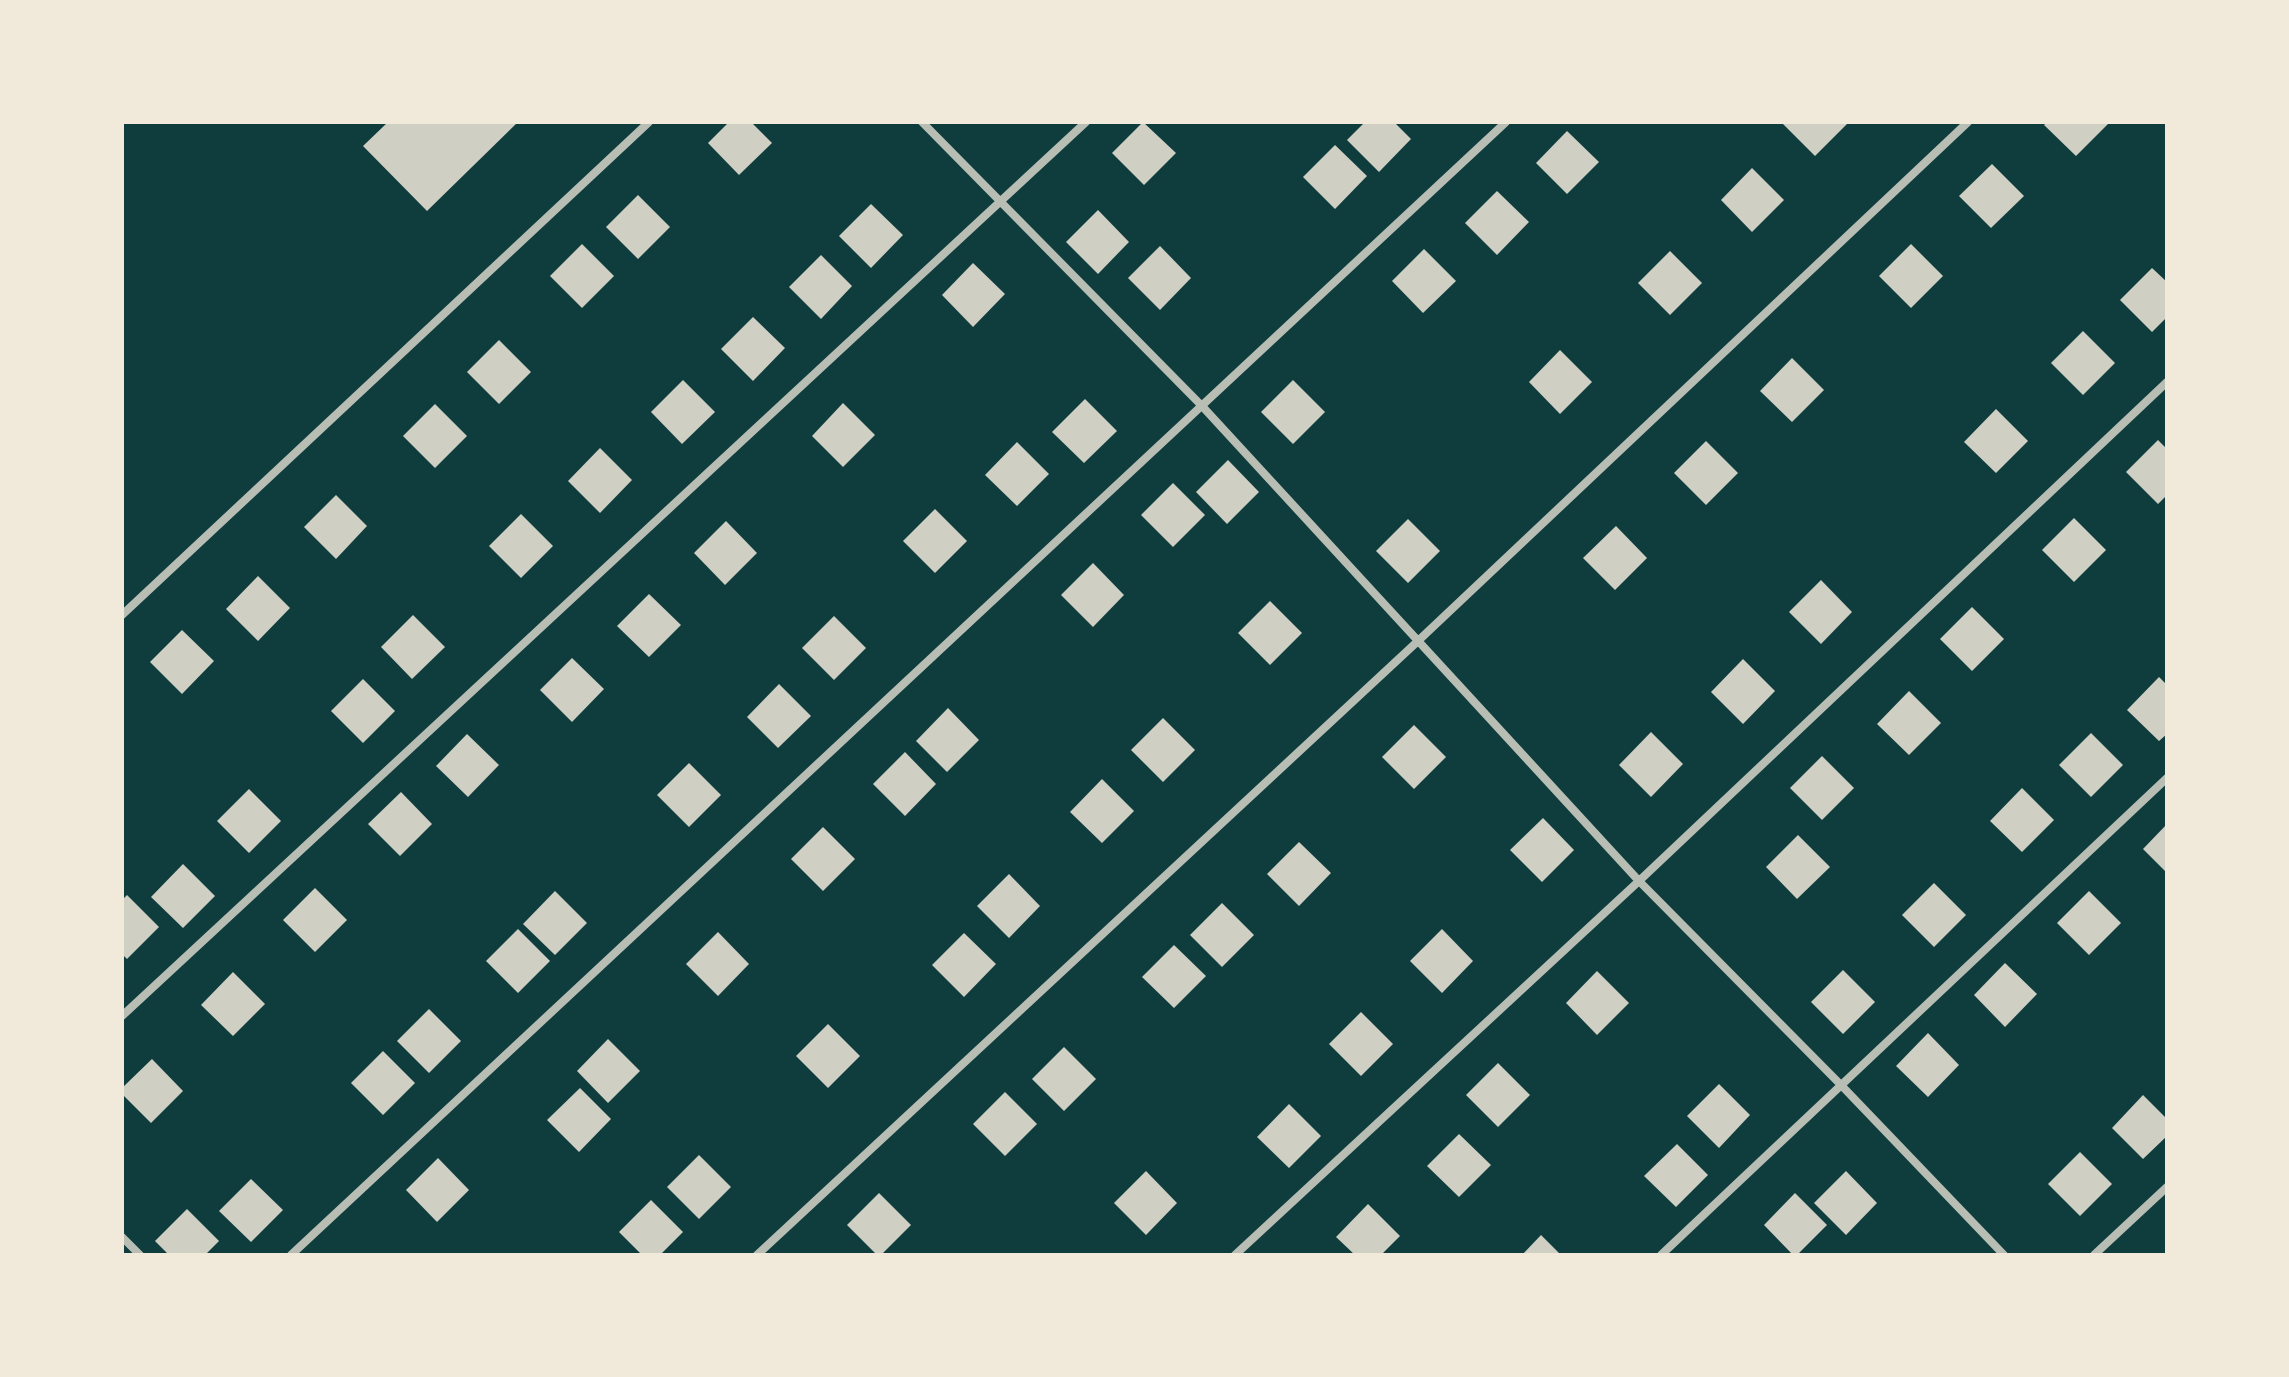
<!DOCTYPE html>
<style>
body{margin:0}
#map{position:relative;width:2289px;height:1377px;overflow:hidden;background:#0f3d3e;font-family:"Fira Sans",sans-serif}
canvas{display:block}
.frame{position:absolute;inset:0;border:124px solid #f1e9da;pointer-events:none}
</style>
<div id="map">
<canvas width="2289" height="1377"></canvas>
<div class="frame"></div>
</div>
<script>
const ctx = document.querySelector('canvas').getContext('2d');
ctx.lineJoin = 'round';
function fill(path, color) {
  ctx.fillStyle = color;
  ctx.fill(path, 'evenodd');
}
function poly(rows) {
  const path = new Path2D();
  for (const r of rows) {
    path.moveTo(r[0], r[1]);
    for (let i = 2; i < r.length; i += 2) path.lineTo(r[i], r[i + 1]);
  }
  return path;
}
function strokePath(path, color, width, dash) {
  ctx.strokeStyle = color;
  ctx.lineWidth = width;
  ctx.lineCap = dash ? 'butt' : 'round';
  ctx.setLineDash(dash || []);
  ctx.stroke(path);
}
fill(poly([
 [388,122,518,122,427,211,363,146],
 [729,122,751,122,772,143,739,175,708,143],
 [1143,122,1176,153,1144,185,1112,153],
 [1365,122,1394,122,1411,139,1379,172,1347,140],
 [1785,122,1845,122,1847,124,1815,156,1783,124],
 [2047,122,2106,122,2108,124,2076,156,2044,125],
 [1567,131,1599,162,1567,194,1536,163],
 [1335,145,1367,176,1335,209,1303,177],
 [1992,164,2024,196,1991,228,1959,196],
 [1752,168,1784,200,1752,232,1721,200],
 [1497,191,1529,222,1497,255,1465,223],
 [638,195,670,227,638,259,606,227],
 [871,204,903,235,871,268,839,236],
 [1098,210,1129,242,1098,274,1066,242],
 [582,244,614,276,582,308,550,276],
 [1911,244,1943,276,1911,308,1879,276],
 [1160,246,1191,278,1160,310,1128,278],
 [1424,249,1456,281,1423,313,1392,281],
 [1670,251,1702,283,1670,315,1638,283],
 [821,255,852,286,821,319,789,287],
 [973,263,1005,294,973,327,942,295],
 [2152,268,2167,282,2167,317,2152,332,2120,300],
 [753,317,785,348,753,381,721,349],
 [2083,331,2115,363,2083,395,2051,363],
 [499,340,531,372,499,404,467,372],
 [1560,350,1592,382,1560,414,1529,382],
 [1792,358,1824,390,1792,422,1760,391],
 [683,380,715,412,682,444,651,412],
 [1293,380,1325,412,1293,444,1261,412],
 [1085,399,1117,431,1084,463,1052,432],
 [843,403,875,435,843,467,812,436],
 [435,404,467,436,435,468,403,436],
 [1996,409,2028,441,1996,473,1964,442],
 [2158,440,2167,449,2167,495,2158,504,2126,472],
 [1706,441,1738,473,1706,505,1674,473],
 [1017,442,1049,474,1017,506,985,475],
 [600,448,632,480,600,513,568,481],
 [1228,460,1259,492,1227,524,1196,492],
 [1173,483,1205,515,1173,547,1141,515],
 [336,495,367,526,336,559,304,527],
 [935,509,967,541,935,573,903,541],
 [521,514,553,546,521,578,489,546],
 [2074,518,2106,550,2074,582,2042,550],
 [1408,519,1440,551,1408,583,1376,551],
 [726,521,757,553,725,585,694,553],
 [1616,526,1647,558,1615,590,1583,558],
 [1093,563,1124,595,1093,627,1061,595],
 [258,576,290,608,258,641,226,609],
 [1821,580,1852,612,1821,644,1789,612],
 [649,594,681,625,649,657,617,626],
 [1270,601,1302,633,1270,665,1238,633],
 [1972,607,2004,639,1972,671,1940,639],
 [413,615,445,647,412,679,381,647],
 [834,616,866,648,834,680,802,648],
 [182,630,214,661,182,694,150,662],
 [572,658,604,689,572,722,540,690],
 [1743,659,1775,691,1743,724,1711,692],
 [2159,677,2167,685,2167,734,2159,741,2127,710],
 [363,679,395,711,363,743,331,711],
 [779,684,811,716,778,748,747,717],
 [1909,691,1941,723,1909,755,1877,724],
 [948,708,979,740,947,772,916,741],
 [1163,718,1195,750,1163,782,1131,750],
 [1414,725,1446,757,1414,789,1382,757],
 [1651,732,1683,764,1651,797,1619,765],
 [2091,733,2123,765,2091,797,2059,765],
 [467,734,499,765,468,797,436,766],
 [905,752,936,784,905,816,873,784],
 [1822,756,1854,788,1822,820,1790,788],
 [689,763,721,795,689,827,657,795],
 [1102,779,1134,811,1102,843,1070,812],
 [2022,788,2054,820,2022,852,1990,821],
 [249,789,281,821,249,853,217,821],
 [401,792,432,824,400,856,368,824],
 [1543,818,1574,850,1542,882,1510,850],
 [2167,824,2167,873,2143,849],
 [823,827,855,859,823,891,791,859],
 [1798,835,1830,867,1797,899,1766,867],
 [1299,842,1331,873,1299,906,1267,874],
 [183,864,215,896,183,928,151,897],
 [1009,874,1040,906,1009,938,977,906],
 [1934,883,1966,915,1934,947,1902,915],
 [315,888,347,920,315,952,283,920],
 [555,891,587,923,555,955,523,924],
 [2089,891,2121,923,2089,955,2057,923],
 [127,895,159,927,127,959,122,954,122,900],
 [1222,903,1254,935,1222,967,1190,935],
 [518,929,550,961,518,993,486,961],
 [1442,929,1473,961,1442,993,1410,961],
 [718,932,749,964,718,996,686,964],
 [964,933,996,964,964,997,932,965],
 [1174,945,1206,976,1174,1008,1142,977],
 [2005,963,2037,994,2005,1027,1974,995],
 [1843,970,1875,1002,1843,1034,1811,1002],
 [1597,971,1629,1003,1597,1035,1566,1003],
 [233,972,265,1004,233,1036,201,1005],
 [429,1009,461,1041,429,1073,397,1041],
 [1361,1012,1393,1044,1361,1076,1329,1044],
 [828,1024,860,1056,828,1088,796,1056],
 [1928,1033,1959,1065,1928,1097,1896,1066],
 [608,1039,640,1071,608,1103,577,1071],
 [1064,1047,1096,1079,1064,1111,1032,1079],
 [383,1051,415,1083,383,1115,351,1083],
 [152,1059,183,1091,151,1123,122,1094,122,1088],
 [1498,1063,1530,1095,1498,1127,1466,1095],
 [1719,1084,1750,1115,1719,1148,1687,1116],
 [580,1088,611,1119,579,1152,547,1120],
 [1005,1092,1037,1124,1005,1156,973,1124],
 [2143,1095,2167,1119,2167,1136,2143,1159,2112,1128],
 [1289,1104,1321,1136,1289,1168,1257,1137],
 [1459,1134,1491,1165,1459,1197,1427,1166],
 [1677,1144,1708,1175,1676,1207,1644,1176],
 [2080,1152,2112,1184,2080,1216,2048,1184],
 [699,1155,731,1187,699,1219,667,1187],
 [438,1158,469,1190,437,1222,406,1190],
 [1146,1171,1177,1203,1146,1235,1114,1203],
 [1846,1171,1877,1203,1846,1235,1814,1203],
 [251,1179,283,1210,251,1242,219,1211],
 [879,1193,911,1225,881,1255,877,1255,847,1225],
 [1795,1193,1827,1225,1797,1255,1793,1255,1764,1225],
 [651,1200,683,1232,660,1255,642,1255,619,1232],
 [1368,1204,1400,1236,1381,1255,1355,1255,1336,1237],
 [187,1209,219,1241,205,1255,169,1255,155,1241],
 [1541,1235,1561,1255,1522,1255]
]), '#cfcfc3');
strokePath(poly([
 [922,122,1202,406,1639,881,1841,1085,2004,1255],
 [122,615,649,122],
 [122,1016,1086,122],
 [122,1237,140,1255],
 [291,1255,1506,122],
 [757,1255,1418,641,1968,122],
 [1235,1255,1639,881,2167,382],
 [1661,1255,2167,778],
 [2094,1255,2167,1187]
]), '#b8beb3', 8);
</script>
